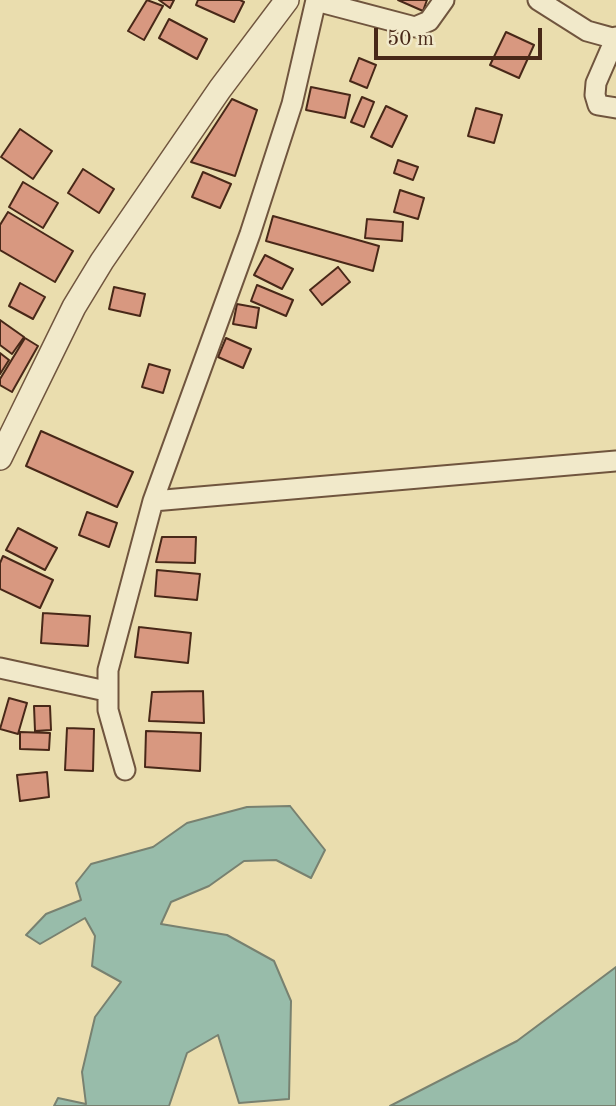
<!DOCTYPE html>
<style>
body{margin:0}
#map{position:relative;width:616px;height:1106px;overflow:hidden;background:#eaddae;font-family:"Old Standard TT",serif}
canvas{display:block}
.scale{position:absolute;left:374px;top:28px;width:168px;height:32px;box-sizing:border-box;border:4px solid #482818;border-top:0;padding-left:9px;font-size:21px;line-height:24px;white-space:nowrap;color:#482818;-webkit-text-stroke:5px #f1e9ca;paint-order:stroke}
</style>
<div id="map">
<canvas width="616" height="1106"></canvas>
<div class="scale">50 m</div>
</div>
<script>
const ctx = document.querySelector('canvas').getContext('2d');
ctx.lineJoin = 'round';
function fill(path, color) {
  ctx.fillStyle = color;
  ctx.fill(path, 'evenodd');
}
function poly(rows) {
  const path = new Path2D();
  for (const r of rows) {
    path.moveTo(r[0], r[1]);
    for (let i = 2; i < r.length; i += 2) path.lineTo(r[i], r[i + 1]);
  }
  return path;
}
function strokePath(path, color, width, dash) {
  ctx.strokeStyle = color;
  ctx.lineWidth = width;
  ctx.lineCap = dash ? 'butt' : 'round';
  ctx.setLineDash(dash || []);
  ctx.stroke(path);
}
const water = poly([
 [290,806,325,850,311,878,276,860,244,861,209,886,171,902,161,924,227,935,274,961,291,1001,289,1099,239,1103,218,1035,187,1053,169,1106,54,1106,58,1098,86,1104,82,1072,95,1017,121,982,92,966,95,936,85,918,40,944,26,935,46,914,81,900,76,883,91,864,153,847,187,823,247,807,290,806],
 [616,967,616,1106,390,1106,517,1041,616,967]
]);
fill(water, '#98bcaa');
strokePath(water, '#788170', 2);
const building = poly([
 [147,0,163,6,144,40,128,31,147,0],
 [159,0,174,0,170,8,159,0],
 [198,0,240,0,244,2,234,22,196,5,198,0],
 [398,0,427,0,423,11,398,0],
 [169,19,207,39,197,59,159,38,169,19],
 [506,32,534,45,519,78,490,65,506,32],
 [359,58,376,65,367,88,350,81,359,58],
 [311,87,350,95,345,118,306,110,311,87],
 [362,97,374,102,364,127,351,122,362,97],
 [232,99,257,110,235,176,191,162,232,99],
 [386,106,407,116,392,147,371,137,386,106],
 [476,108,502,115,494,143,468,136,476,108],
 [20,129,52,151,33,179,1,157,20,129],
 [398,160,418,167,413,180,394,173,398,160],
 [83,169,114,189,99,213,68,193,83,169],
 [203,172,231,184,220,208,192,197,203,172],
 [23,182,58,203,43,228,9,207,23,182],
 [400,190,424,198,418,219,394,212,400,190],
 [8,212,73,251,55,282,0,250,0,225,8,212],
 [273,216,379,246,373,271,266,241,273,216],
 [367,219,403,222,402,241,365,238,367,219],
 [265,255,293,269,282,289,254,275,265,255],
 [338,267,350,282,322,305,310,290,338,267],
 [20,283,45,297,33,319,9,306,20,283],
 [257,285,293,300,286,316,251,301,257,285],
 [114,287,145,294,140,316,109,309,114,287],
 [237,304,259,308,256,328,233,324,237,304],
 [0,320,24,337,12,354,0,345,0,320],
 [25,338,38,346,12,392,0,385,0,379,25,338],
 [226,338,251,349,243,368,218,357,226,338],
 [0,353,9,360,0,374,0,353],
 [149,364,170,370,163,393,142,387,149,364],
 [41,431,133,472,117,507,26,466,41,431],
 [87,512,117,523,109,547,79,535,87,512],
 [18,528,57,548,45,570,6,550,18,528],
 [162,537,196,537,195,563,156,562,162,537],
 [3,556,53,580,40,608,0,589,0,563,3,556],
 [157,570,200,574,197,600,155,596,157,570],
 [43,613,90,616,88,646,41,643,43,613],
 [139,627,191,633,188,663,135,657,139,627],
 [203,691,204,723,149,721,152,692,203,691],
 [9,698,27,703,18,734,0,729,9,698],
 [34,706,50,706,51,730,35,731,34,706],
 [67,728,94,729,93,771,65,770,67,728],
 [146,731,201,733,200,771,145,767,146,731],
 [20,732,50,733,49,750,20,749,20,732],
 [47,772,49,797,20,801,17,775,47,772]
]);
fill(building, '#d89880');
strokePath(building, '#482818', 2);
const minor = poly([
 [316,0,292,104,250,234,153,501,616,461],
 [538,0,587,31,616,39],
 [316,1,415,27,429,21,444,0],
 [616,37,596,83,595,95,598,105,616,108],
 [0,668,106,691],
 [125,770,108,710,108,670,153,501]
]);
const tertiary = poly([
 [0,458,74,307,102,261,220,89,287,0]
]);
strokePath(minor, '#70553e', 23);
strokePath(tertiary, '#70553e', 26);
strokePath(minor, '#f1e9ca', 19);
strokePath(tertiary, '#f1e9ca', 23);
</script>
